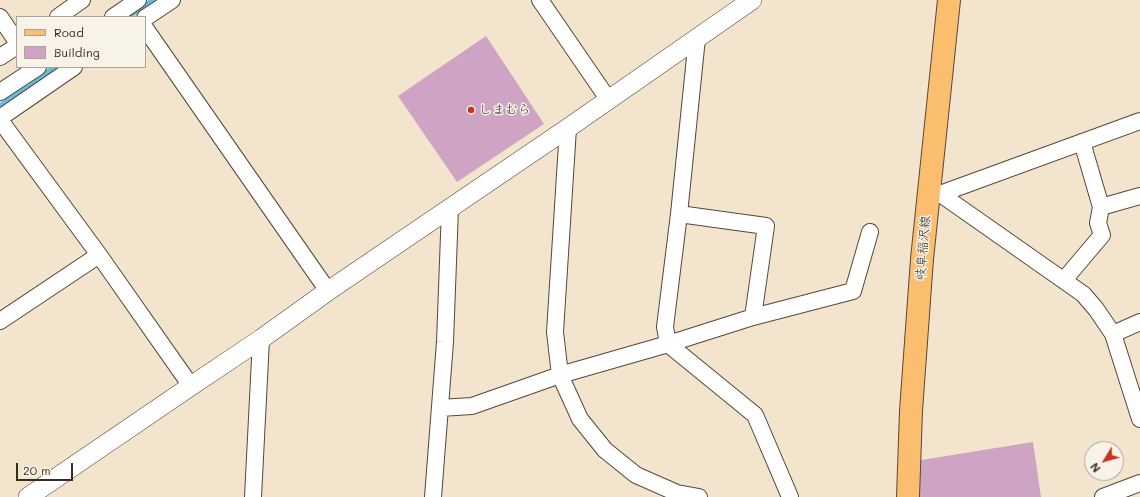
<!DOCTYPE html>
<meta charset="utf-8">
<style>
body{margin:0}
#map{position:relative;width:1140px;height:497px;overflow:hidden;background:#f3e5cd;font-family:Mali,sans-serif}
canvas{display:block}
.legend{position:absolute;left:16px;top:16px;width:130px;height:52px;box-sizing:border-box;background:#f7f3e8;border:1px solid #aca397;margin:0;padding:5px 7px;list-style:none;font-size:12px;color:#3b2a1e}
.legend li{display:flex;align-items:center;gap:8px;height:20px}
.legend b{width:20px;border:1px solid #aca397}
.north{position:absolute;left:1084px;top:441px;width:40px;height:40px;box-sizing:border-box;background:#f7f3e8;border:1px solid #aca397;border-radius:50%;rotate:233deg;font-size:11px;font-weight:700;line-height:16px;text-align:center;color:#3b2a1e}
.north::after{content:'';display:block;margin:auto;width:14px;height:18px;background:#c8321e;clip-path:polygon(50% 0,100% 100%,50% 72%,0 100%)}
.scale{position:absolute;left:16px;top:463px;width:57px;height:18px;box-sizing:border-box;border:2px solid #3b2a1e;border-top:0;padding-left:5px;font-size:12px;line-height:14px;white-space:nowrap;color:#3b2a1e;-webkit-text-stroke:3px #f7f3e8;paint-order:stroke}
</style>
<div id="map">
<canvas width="1140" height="497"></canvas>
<ul class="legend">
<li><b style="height:5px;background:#fbbe6e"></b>Road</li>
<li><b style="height:11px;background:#cea3c3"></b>Building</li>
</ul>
<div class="north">N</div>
<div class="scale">20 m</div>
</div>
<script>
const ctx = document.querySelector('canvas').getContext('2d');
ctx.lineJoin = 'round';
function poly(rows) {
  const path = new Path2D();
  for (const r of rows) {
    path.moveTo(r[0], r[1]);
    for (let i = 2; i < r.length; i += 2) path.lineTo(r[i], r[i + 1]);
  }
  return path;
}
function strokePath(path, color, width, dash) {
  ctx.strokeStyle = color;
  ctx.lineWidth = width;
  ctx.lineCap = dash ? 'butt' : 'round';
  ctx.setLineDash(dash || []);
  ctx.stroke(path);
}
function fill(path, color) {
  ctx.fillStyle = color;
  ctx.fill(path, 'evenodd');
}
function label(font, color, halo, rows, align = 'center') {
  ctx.font = font + ' Mali,"Klee One",sans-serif';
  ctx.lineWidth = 3;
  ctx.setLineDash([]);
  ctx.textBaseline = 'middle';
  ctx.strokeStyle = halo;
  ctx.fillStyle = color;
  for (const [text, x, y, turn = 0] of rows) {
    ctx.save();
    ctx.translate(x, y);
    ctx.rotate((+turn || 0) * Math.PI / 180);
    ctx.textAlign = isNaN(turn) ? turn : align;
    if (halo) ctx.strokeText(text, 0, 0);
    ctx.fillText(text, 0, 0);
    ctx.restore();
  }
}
strokePath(poly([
 [130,15,154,0],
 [0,106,55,67]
]), '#63bce0', 5.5);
fill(poly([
 [486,36,544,124,457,182,398,96],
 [1033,442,1041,497,912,497,909,462]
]), '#cea3c3');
const minor = poly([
 [540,0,608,99],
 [0,17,17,42],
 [58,17,82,0],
 [113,17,138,0],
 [145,18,172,0],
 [145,28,328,291],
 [697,38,679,214,665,327,668,344,755,415,790,497],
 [0,57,17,46],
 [0,92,38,67],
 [0,118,74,67],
 [0,120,99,255,191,386],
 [568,128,555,332,560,375,580,419,605,450,636,475,677,493,699,497],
 [929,186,1083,294,1096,309,1113,334,1140,419],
 [940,194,1140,121],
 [1101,207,1140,196],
 [679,214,766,226,753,317],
 [1064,280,1102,235,1098,223,1101,207,1082,142],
 [0,321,99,255],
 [1113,334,1140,322],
 [440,408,472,406,560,375,668,344,753,317,853,291,870,232],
 [253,497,261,339],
 [433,497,445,342,450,208],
 [1103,497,1140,483]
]);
const tertiary = poly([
 [28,497,191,386,261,339,328,291,568,128,752,0]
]);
const primary = poly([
 [908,497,911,411,922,259,949,0]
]);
strokePath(minor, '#574638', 18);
strokePath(tertiary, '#574638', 20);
strokePath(primary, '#574638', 24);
strokePath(minor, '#fff', 16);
strokePath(tertiary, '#fff', 19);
strokePath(primary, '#fbbe6e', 22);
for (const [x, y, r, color] of [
 [471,110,4,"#c8321e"]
]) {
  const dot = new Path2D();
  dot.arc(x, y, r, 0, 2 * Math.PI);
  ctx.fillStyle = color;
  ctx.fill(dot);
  strokePath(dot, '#f7f3e8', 1.5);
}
label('13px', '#3b2a1e', '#f7f3e8', [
 ["しまむら",479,110]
], 'left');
label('13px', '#3b2a1e', '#f7f3e8', [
 ["岐阜稲沢線",923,248,-85]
]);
</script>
